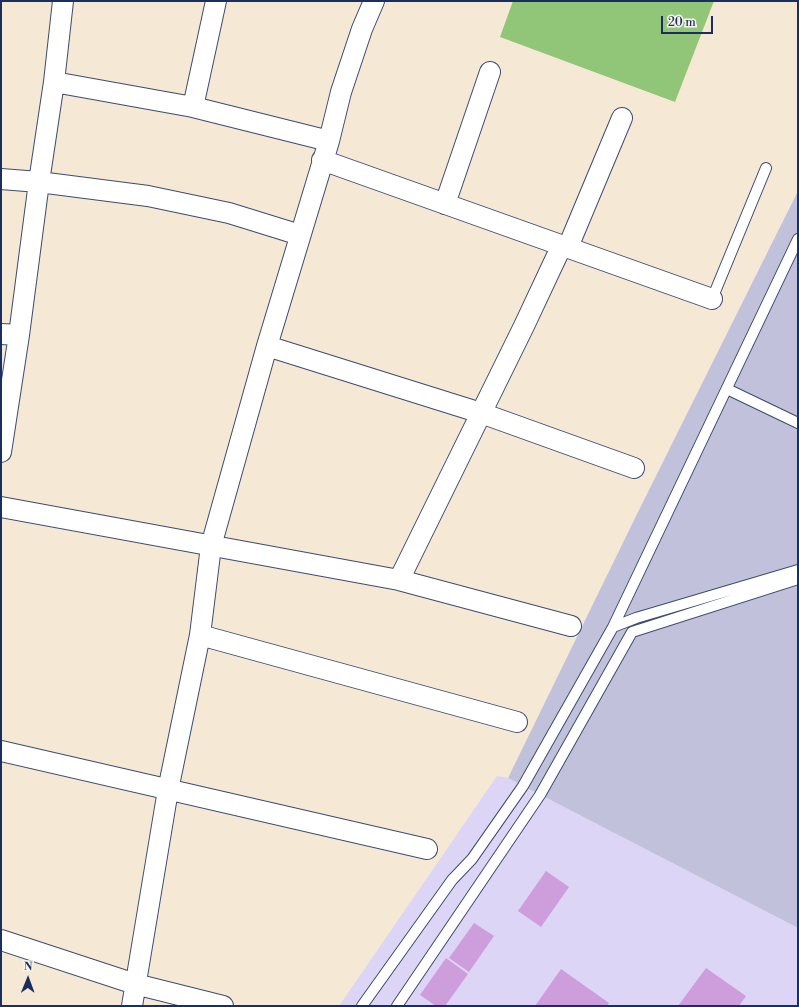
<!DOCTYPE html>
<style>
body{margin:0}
#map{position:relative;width:799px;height:1007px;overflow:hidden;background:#f5e9d5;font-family:"Libre Bodoni",serif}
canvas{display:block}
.frame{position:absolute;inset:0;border:2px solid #1b2f5e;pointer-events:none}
.north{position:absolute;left:8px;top:959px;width:40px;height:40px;-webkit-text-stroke:3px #f7f3e8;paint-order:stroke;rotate:1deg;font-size:11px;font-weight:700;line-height:16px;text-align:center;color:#1b2f5e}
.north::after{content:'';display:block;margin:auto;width:14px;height:18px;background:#1b2f5e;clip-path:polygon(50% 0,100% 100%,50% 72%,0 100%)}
.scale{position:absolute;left:661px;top:16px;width:52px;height:18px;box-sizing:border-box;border:2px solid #1b2f5e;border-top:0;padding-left:5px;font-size:12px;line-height:14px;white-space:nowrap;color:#1b2f5e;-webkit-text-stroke:3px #f7f3e8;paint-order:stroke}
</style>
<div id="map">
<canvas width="799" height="1007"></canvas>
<div class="frame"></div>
<div class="north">N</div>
<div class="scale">20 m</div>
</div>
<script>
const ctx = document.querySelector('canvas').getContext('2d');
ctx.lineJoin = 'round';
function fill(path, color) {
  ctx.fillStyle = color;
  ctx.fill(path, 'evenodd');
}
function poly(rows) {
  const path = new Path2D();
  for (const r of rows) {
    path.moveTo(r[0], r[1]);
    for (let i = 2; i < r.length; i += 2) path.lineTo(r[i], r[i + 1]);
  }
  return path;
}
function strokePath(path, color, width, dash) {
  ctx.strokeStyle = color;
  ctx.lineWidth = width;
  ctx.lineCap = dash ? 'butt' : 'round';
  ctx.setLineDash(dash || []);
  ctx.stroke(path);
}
fill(poly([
 [497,776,508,778,798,928,798,1006,339,1006]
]), '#ddd5f6');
fill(poly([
 [798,191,798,928,508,778,637,514]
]), '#c2c1dc');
fill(poly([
 [513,1,714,1,675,102,500,37]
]), '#91c678');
fill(poly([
 [546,871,569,887,541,927,518,911],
 [474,923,494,936,469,972,449,958],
 [446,958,468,974,445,1006,436,1006,420,995],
 [706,968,746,996,739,1006,678,1006],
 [561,969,609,1003,607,1006,535,1006]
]), '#ce9edc');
const lane = poly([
 [712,299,766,168],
 [727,389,798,423],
 [613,627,798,239],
 [362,1006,452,880,472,859,523,786,613,627,636,618,798,570],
 [397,1006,540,795,632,632,798,579]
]);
const street = poly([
 [54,82,193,107,329,141],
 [193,107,216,1],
 [322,160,712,299],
 [1,179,39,182,148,196,229,213,300,235],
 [445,204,490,72],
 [568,247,622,118],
 [1,334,19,335],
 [267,346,481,413,634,468],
 [1,452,19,335,39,182,54,82,63,1],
 [1,507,399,580,571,626],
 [399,580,524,326,562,245],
 [200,635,517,722],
 [1,751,427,849],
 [1,940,135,984,223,1006],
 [132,1006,168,790,200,635,211,546,267,346,329,141,341,92,362,29,374,1]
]);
strokePath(lane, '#3c4b70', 12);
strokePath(street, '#3c4b70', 22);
strokePath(lane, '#fff', 10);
strokePath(street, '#fff', 20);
</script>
